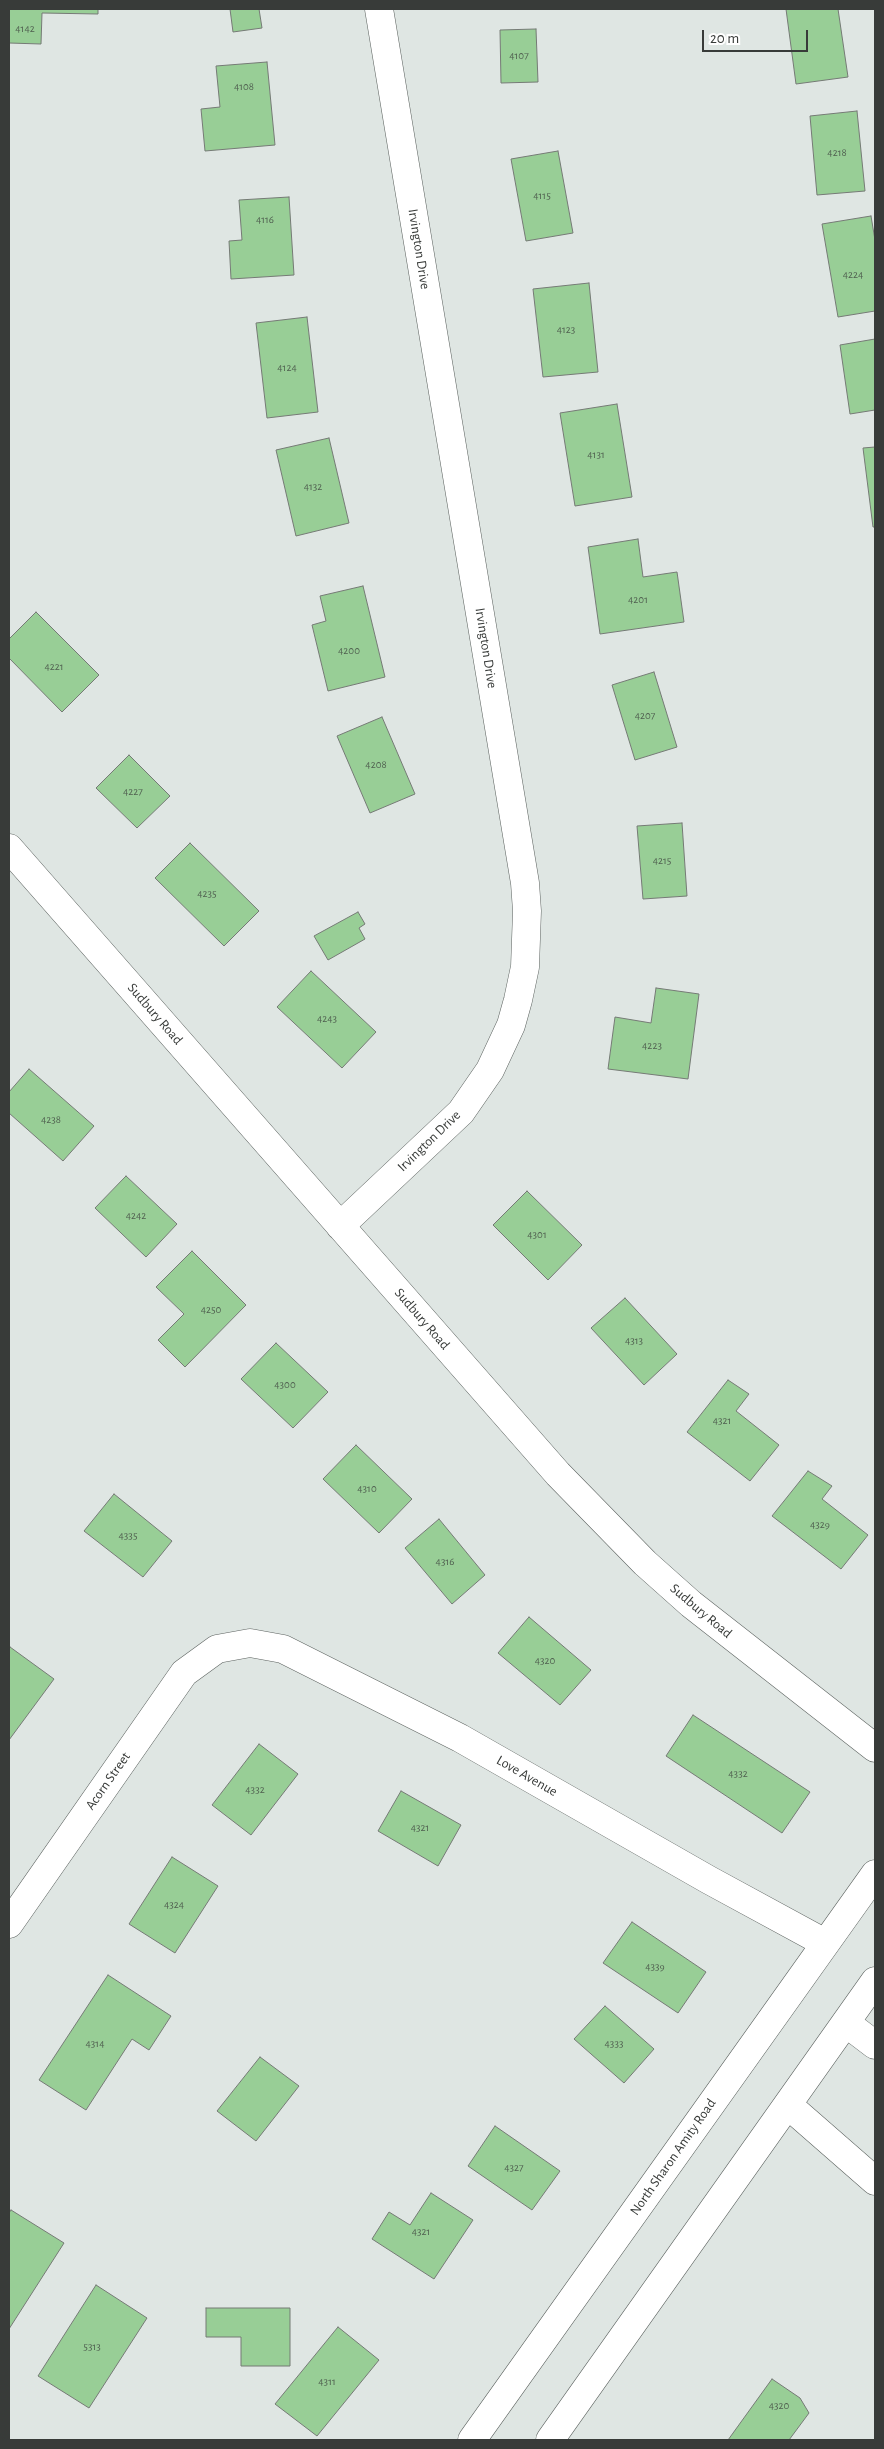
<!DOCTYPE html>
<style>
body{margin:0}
#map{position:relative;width:884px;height:2449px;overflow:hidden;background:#dfe6e3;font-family:"Alegreya Sans",sans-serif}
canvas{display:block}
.frame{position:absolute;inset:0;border:10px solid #383b39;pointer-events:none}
.scale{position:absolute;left:702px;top:30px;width:106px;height:22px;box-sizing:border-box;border:2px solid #383b39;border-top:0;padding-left:6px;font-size:15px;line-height:18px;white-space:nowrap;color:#383b39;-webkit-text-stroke:4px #fff;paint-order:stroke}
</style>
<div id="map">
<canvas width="884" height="2449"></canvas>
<div class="frame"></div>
<div class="scale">20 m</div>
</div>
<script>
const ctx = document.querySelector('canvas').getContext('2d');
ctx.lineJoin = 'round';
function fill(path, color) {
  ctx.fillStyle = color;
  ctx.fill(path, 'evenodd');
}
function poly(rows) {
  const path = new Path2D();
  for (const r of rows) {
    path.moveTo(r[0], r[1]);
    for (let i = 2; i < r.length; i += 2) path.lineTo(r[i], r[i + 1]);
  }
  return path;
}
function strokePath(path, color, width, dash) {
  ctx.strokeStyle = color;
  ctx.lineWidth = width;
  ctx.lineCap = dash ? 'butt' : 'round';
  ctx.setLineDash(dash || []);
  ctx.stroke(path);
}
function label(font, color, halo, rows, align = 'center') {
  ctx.font = font + ' "Alegreya Sans",sans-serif';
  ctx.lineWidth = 4.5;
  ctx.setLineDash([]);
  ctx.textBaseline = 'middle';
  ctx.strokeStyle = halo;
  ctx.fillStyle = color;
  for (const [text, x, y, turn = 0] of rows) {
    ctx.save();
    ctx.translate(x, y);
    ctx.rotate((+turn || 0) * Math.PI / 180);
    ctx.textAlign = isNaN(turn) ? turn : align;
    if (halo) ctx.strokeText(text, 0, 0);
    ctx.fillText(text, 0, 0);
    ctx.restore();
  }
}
const building = poly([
 [9,9,98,9,98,14,42,13,41,44,9,43,9,9],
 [230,9,259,9,262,28,233,32,230,9],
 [786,9,838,9,848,77,796,84,786,9],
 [536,29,538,82,501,83,500,30,536,29],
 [267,62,275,145,205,151,201,109,220,107,216,66,267,62],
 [857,111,865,191,817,195,810,116,857,111],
 [558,151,573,233,526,241,511,159,558,151],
 [289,197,294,275,231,279,229,241,242,240,239,200,289,197],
 [871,216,875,240,875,311,838,317,822,224,871,216],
 [589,283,598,372,543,377,533,289,589,283],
 [307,317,318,412,267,418,256,323,307,317],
 [875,339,875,410,850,414,840,345,875,339],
 [617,404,632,497,575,506,560,413,617,404],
 [329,438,349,523,296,536,276,450,329,438],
 [875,447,875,527,873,527,863,448,875,447],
 [638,539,643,577,677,572,684,622,600,634,588,547,638,539],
 [363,586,385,677,328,691,312,625,326,621,320,596,363,586],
 [36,612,99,675,62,712,9,658,9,639,36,612],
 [654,672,677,747,635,760,612,685,654,672],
 [382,717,415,794,370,813,337,736,382,717],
 [129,755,170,796,137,828,96,788,129,755],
 [682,823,687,896,643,899,637,826,682,823],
 [190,843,259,911,224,946,155,878,190,843],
 [358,912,365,924,359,928,365,939,328,960,314,936,358,912],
 [311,971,376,1032,342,1068,277,1007,311,971],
 [656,988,699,994,688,1079,608,1069,615,1017,651,1023,656,988],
 [29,1069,94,1126,63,1161,9,1113,9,1092,29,1069],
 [126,1176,177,1224,146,1257,95,1208,126,1176],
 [527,1191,582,1245,548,1280,493,1225,527,1191],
 [192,1251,246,1305,185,1367,158,1340,184,1314,156,1287,192,1251],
 [625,1298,677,1354,644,1385,591,1328,625,1298],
 [276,1343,328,1392,293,1428,241,1379,276,1343],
 [728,1380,749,1394,736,1411,779,1445,750,1481,687,1432,728,1380],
 [356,1445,412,1499,379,1533,323,1479,356,1445],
 [808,1471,832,1486,822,1499,868,1535,841,1569,772,1516,808,1471],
 [114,1494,172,1541,143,1577,84,1531,114,1494],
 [439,1519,485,1575,452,1604,405,1548,439,1519],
 [529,1617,591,1670,560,1705,498,1653,529,1617],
 [10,1647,54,1679,9,1740,9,1648,10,1647],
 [693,1715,810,1792,782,1833,666,1756,693,1715],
 [259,1744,298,1774,251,1835,212,1805,259,1744],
 [401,1791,461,1825,438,1866,378,1831,401,1791],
 [172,1857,218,1886,175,1953,129,1924,172,1857],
 [632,1922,706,1972,678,2013,603,1963,632,1922],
 [108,1975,171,2016,149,2050,132,2039,86,2110,39,2080,108,1975],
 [605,2006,654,2049,624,2083,574,2039,605,2006],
 [260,2057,299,2086,256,2141,217,2111,260,2057],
 [495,2126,560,2171,532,2210,468,2166,495,2126],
 [431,2193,473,2220,434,2279,372,2239,389,2212,410,2225,431,2193],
 [11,2210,64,2243,9,2329,9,2213,11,2210],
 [96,2285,147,2318,89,2408,38,2376,96,2285],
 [206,2308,290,2308,290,2366,241,2366,241,2337,206,2337,206,2308],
 [338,2327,379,2360,317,2436,275,2404,338,2327],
 [772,2379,800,2398,809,2413,789,2440,728,2440,772,2379]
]);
fill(building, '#98ce96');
strokePath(building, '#757a75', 1);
const minor = poly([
 [9,848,558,1474,645,1563,691,1604,875,1748],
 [340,1226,461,1112,490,1070,511,1025,518,1000,525,967,527,911,525,883,379,9],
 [9,1924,184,1673,217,1649,250,1643,283,1649,460,1738,709,1880,825,1943],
 [846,2023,875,2045],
 [788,2105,875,2181]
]);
const major = poly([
 [472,2440,875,1874],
 [550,2440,875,1981]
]);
strokePath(minor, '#5d6360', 29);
strokePath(major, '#5d6360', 29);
strokePath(minor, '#fff', 28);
strokePath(major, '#fff', 28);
label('11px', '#506050', null, [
 ["4142",25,29],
 ["4107",519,56],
 ["4108",244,87],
 ["4218",837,153],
 ["4115",542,196],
 ["4116",265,220],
 ["4224",853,275],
 ["4123",566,330],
 ["4124",287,368],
 ["4131",596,455],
 ["4132",313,487],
 ["4201",638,600],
 ["4200",349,651],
 ["4221",54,667],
 ["4207",645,716],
 ["4208",376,765],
 ["4227",133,792],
 ["4215",662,861],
 ["4235",207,894],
 ["4243",327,1019],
 ["4223",652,1046],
 ["4238",51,1120],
 ["4242",136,1216],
 ["4301",537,1235],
 ["4250",211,1310],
 ["4313",634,1341],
 ["4300",285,1385],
 ["4321",722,1421],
 ["4310",367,1489],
 ["4329",820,1525],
 ["4335",128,1536],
 ["4316",445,1562],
 ["4320",545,1661],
 ["4332",738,1774],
 ["4332",255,1790],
 ["4321",420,1828],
 ["4324",174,1905],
 ["4339",655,1967],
 ["4314",95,2044],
 ["4333",614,2044],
 ["4327",514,2168],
 ["4321",421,2232],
 ["5313",92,2347],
 ["4311",327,2382],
 ["4320",779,2406]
]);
label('14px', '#383b39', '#fff', [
 ["Irvington Drive",419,249,81],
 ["Irvington Drive",486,648,81],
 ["Sudbury Road",155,1014,49],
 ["Irvington Drive",429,1141,-44],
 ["Sudbury Road",422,1319,49],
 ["Sudbury Road",701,1611,40],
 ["Love Avenue",527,1776,30],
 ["Acorn Street",108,1781,-55],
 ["North Sharon Amity Road",673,2157,-55]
]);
</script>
